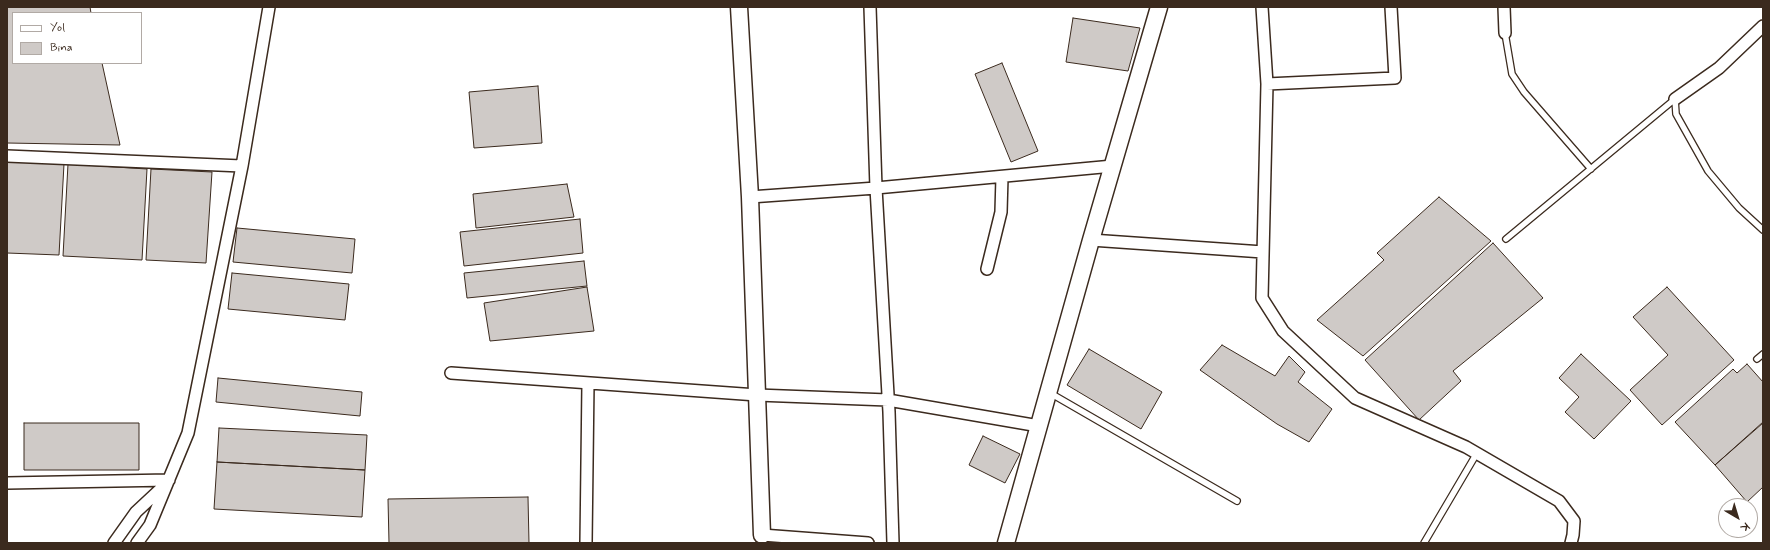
<!DOCTYPE html>
<style>
body{margin:0}
#map{position:relative;width:1770px;height:550px;overflow:hidden;background:#fff;font-family:Mynerve,sans-serif}
canvas{display:block}
.frame{position:absolute;inset:0;border:8px solid #3b2a1e;pointer-events:none}
.legend{position:absolute;left:12px;top:12px;width:130px;height:52px;box-sizing:border-box;background:#fff;border:1px solid #b1aaa5;margin:0;padding:5px 7px;list-style:none;font-size:12px;color:#3b2a1e}
.legend li{display:flex;align-items:center;gap:8px;height:20px}
.legend b{width:20px;border:1px solid #b1aaa5}
.north{position:absolute;left:1718px;top:498px;width:40px;height:40px;box-sizing:border-box;background:#fff;border:1px solid #b1aaa5;border-radius:50%;rotate:142deg;font-size:11px;font-weight:700;line-height:16px;text-align:center;color:#3b2a1e}
.north::after{content:'';display:block;margin:auto;width:14px;height:18px;background:#3b2a1e;clip-path:polygon(50% 0,100% 100%,50% 72%,0 100%)}
</style>
<div id="map">
<canvas width="1770" height="550"></canvas>
<div class="frame"></div>
<ul class="legend">
<li><b style="height:5px;background:#fff"></b>Yol</li>
<li><b style="height:11px;background:#cfcac7"></b>Bina</li>
</ul>
<div class="north">K</div>
</div>
<script>
const ctx = document.querySelector('canvas').getContext('2d');
ctx.lineJoin = 'round';
function fill(path, color) {
  ctx.fillStyle = color;
  ctx.fill(path, 'evenodd');
}
function poly(rows) {
  const path = new Path2D();
  for (const r of rows) {
    path.moveTo(r[0], r[1]);
    for (let i = 2; i < r.length; i += 2) path.lineTo(r[i], r[i + 1]);
  }
  return path;
}
function strokePath(path, color, width, dash) {
  ctx.strokeStyle = color;
  ctx.lineWidth = width;
  ctx.lineCap = dash ? 'butt' : 'round';
  ctx.setLineDash(dash || []);
  ctx.stroke(path);
}
const building = poly([
 [7,7,90,7,91,13,13,13,13,63,102,63,120,145,7,143,7,7],
 [1073,18,1140,28,1128,71,1066,62,1073,18],
 [1002,63,1038,151,1011,162,975,74,1002,63],
 [538,86,542,143,474,148,469,92,538,86],
 [7,161,64,164,59,255,7,253,7,161],
 [68,164,147,169,142,260,63,256,68,164],
 [151,169,212,172,206,263,146,260,151,169],
 [567,184,574,217,476,228,473,194,567,184],
 [1439,197,1491,241,1363,356,1317,320,1384,260,1377,253,1439,197],
 [580,219,583,253,464,266,460,232,580,219],
 [237,228,355,239,352,273,233,262,237,228],
 [1493,243,1543,298,1453,371,1461,381,1419,420,1365,360,1493,243],
 [584,261,587,286,467,298,464,273,584,261],
 [232,273,349,284,345,320,228,309,232,273],
 [587,287,594,331,490,341,484,303,587,287],
 [1667,287,1734,360,1662,425,1630,390,1668,355,1633,317,1667,287],
 [1222,345,1275,376,1289,356,1305,372,1298,382,1332,409,1309,442,1277,424,1200,370,1222,345],
 [1089,349,1162,392,1141,429,1067,385,1089,349],
 [1581,354,1631,401,1594,439,1565,412,1579,397,1559,378,1581,354],
 [1747,364,1763,382,1763,422,1715,465,1675,422,1733,369,1737,373,1747,364],
 [218,378,362,392,360,416,216,402,218,378],
 [24,423,139,423,139,470,24,470,24,423],
 [1763,423,1763,487,1747,502,1715,465,1763,423],
 [219,428,367,435,365,470,217,462,219,428],
 [983,436,1020,454,1005,483,969,465,983,436],
 [217,462,365,470,362,517,214,509,217,462],
 [528,497,529,543,389,543,388,499,528,497]
]);
fill(building, '#cfcac7');
strokePath(building, '#3b2a1e', 1);
const lane = poly([
 [1505,33,1512,74,1524,92,1591,169],
 [1675,99,1676,114,1708,171,1739,208,1763,230],
 [1506,239,1675,99],
 [1757,359,1763,354],
 [1050,393,1237,501],
 [1424,543,1477,453]
]);
const street = poly([
 [870,7,876,188,889,412,893,543],
 [1262,7,1267,84,1262,298,1283,331,1355,398,1466,447,1559,501,1574,521,1573,535,1571,543],
 [1504,7,1505,33],
 [1267,84,1395,78,1391,7],
 [1675,99,1719,68,1763,26],
 [7,156,242,166],
 [750,197,876,188,1113,166],
 [1091,240,1263,252],
 [987,269,1001,212,1002,177],
 [451,373,757,395,888,400,1039,426],
 [7,483,169,480],
 [762,535,868,543],
 [114,543,136,512,166,484],
 [137,543,150,525,188,433,242,166,269,7],
 [586,543,588,383]
]);
const secondary = poly([
 [739,7,750,197,762,535],
 [1006,543,1091,240,1159,7]
]);
strokePath(lane, '#3b2a1e', 8);
strokePath(street, '#3b2a1e', 14);
strokePath(secondary, '#3b2a1e', 19);
strokePath(lane, '#fff', 5.5);
strokePath(street, '#fff', 11);
strokePath(secondary, '#fff', 16);
</script>
